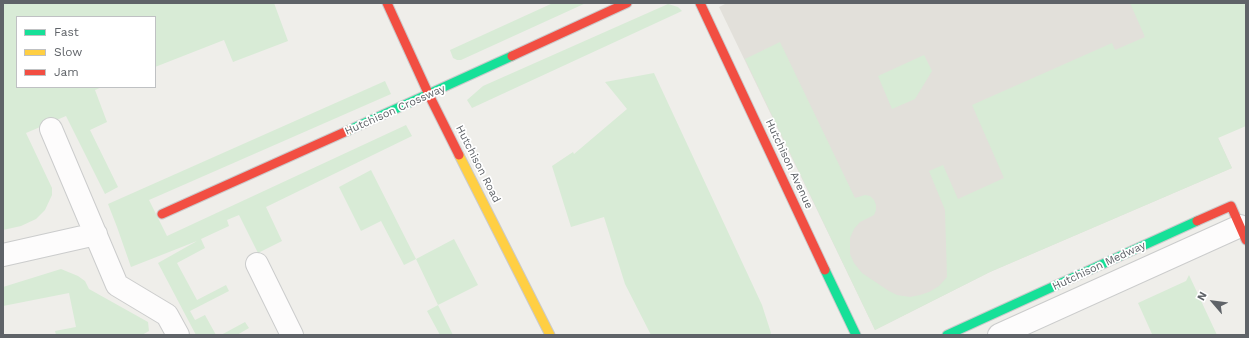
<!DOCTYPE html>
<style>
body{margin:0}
#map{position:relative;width:1249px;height:338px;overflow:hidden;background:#efeeea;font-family:"Work Sans",sans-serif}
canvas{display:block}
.frame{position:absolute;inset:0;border:4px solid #5f6368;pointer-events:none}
.legend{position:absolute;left:16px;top:16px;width:140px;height:72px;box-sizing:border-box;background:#fff;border:1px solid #bfc1c3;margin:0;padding:5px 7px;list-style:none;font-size:12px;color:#5f6368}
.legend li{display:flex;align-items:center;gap:8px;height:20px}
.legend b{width:20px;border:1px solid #bfc1c3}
.north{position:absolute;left:1193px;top:282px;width:40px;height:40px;-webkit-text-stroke:3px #fff;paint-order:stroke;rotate:298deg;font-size:11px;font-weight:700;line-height:16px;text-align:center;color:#5f6368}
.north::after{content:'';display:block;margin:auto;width:14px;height:18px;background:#5f6368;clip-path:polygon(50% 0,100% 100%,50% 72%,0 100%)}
</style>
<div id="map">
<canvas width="1249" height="338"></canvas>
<div class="frame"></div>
<ul class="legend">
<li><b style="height:5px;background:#16e098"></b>Fast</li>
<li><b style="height:5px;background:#ffcf43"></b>Slow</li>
<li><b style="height:5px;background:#f24e42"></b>Jam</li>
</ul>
<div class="north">N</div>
</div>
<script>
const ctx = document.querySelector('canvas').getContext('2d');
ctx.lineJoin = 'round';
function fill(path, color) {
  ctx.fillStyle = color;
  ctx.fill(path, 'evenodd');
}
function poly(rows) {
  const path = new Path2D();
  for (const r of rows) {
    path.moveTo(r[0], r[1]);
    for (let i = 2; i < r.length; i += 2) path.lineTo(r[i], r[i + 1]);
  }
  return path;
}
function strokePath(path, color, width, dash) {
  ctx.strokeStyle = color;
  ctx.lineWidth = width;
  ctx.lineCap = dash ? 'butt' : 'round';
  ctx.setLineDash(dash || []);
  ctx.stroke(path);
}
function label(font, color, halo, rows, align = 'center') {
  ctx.font = font + ' "Work Sans",sans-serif';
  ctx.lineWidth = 3.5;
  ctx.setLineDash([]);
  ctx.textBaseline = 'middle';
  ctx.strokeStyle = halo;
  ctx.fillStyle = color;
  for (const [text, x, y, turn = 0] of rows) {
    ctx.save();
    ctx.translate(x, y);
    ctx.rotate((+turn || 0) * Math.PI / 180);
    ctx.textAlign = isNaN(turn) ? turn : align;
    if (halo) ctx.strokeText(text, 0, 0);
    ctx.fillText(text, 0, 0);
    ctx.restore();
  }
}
fill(poly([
 [727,3,1156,3,1232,168,990,272,875,330,719,7]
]), '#e2e0da');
fill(poly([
 [3,3,274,3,288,41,233,62,224,40,155,67,155,17,17,17,17,87,102,87,95,90,107,122,90,130,118,187,105,194,66,116,26,133,52,188,52,195,45,210,36,219,21,226,3,230],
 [553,3,586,3,461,60,457,60,453,58,450,50],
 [1130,3,1246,3,1246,126,1218,138,1232,168,990,272,875,330,745,59,780,42,855,198,865,195,870,196,874,200,876,205,876,210,874,215,860,222,854,229,850,238,850,254,854,263,862,273,889,291,897,295,910,297,920,295,929,292,939,286,947,277,945,210,929,171,943,165,958,199,1004,178,972,105,1112,43,1115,50,1145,37],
 [668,4,678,7,682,11,472,108,467,100,483,86],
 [924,55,932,71,915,99,892,109,878,76],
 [654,73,762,305,771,333,770,335,651,335,625,284,604,217,571,227,552,166,573,152,574,154,627,109,605,82],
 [385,81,391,94,149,200,167,236,406,125,412,136,266,207,282,241,258,253,239,215,227,220,229,226,201,239,205,248,177,263,197,300,226,285,229,291,190,311,195,320,205,315,216,335,196,335,158,263,197,241,131,267,117,227,108,204],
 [371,170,416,259,454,239,478,285,438,305,453,335,440,335,427,311,438,305,416,259,404,265,381,221,361,231,339,187],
 [61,269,78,276,85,281,89,289,148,322,149,331,142,335,56,335,55,331,76,327,69,293,3,306,3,287],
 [1189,275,1217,335,1150,335,1152,334,1138,303,1186,281],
 [245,322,249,328,237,335,221,335]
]), '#d8ebd6');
const street = poly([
 [51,129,117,285,167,315,178,335],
 [3,255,96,234],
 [257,264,292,335],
 [999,335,1240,226]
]);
const fast = poly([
 [347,131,512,56],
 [825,270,856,335],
 [947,335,1197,221]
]);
const slow = poly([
 [459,155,550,335]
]);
const jam = poly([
 [387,3,429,95,459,155],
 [700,3,825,270],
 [512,56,627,3],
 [162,214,347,131],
 [1197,221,1231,206,1246,240]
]);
strokePath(street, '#cbcccc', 24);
strokePath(fast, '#cacacb', 11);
strokePath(slow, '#cacacb', 11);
strokePath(jam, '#cacacb', 11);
strokePath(street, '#fdfcfc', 22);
strokePath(fast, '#16e098', 9);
strokePath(slow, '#ffcf43', 9);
strokePath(jam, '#f24e42', 9);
label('11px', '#5f6368', '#fff', [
 ["Hutchison Crossway",395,110,-24],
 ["Hutchison Road",478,164,63],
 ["Hutchison Avenue",789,164,65],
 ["Hutchison Medway",1099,266,-25]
]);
</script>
